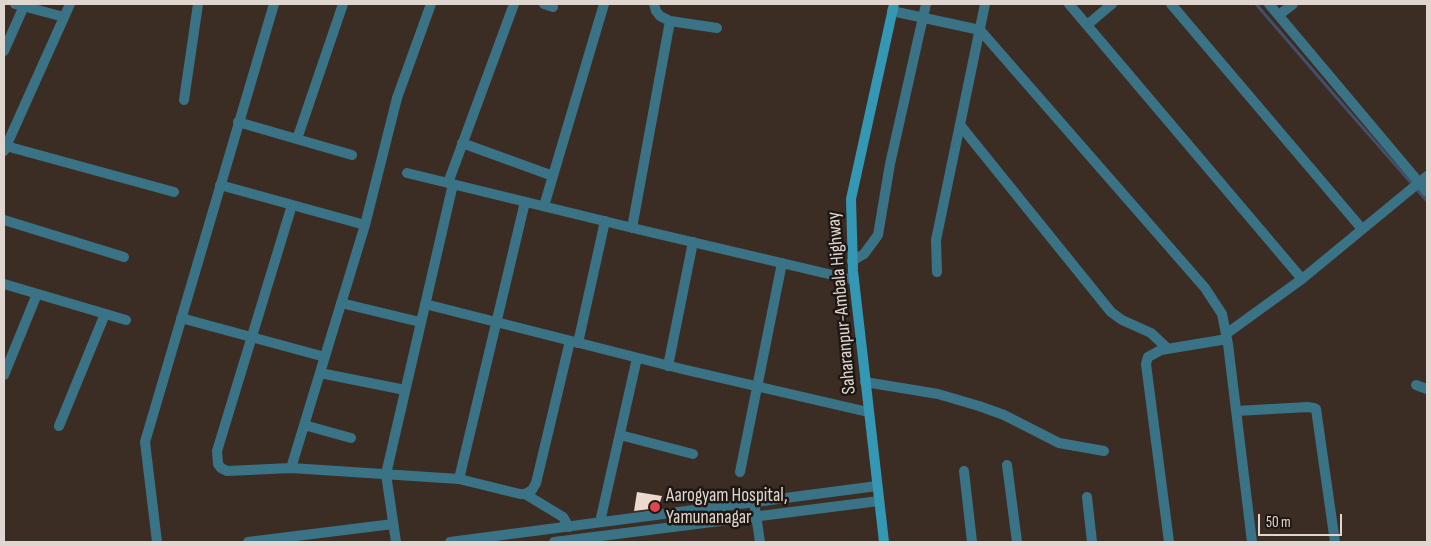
<!DOCTYPE html>
<style>
body{margin:0}
#map{position:relative;width:1431px;height:546px;overflow:hidden;background:#3c2d24;font-family:"Sofia Sans Condensed",sans-serif}
canvas{display:block}
.frame{position:absolute;inset:0;border:5px solid #e0d6d0;pointer-events:none}
.scale{position:absolute;left:1258px;top:514px;width:84px;height:22px;box-sizing:border-box;border:2px solid #e0d6d0;border-top:0;padding-left:6px;font-size:15px;line-height:18px;white-space:nowrap;color:#e0d6d0;-webkit-text-stroke:4px #1e1713;paint-order:stroke}
</style>
<div id="map">
<canvas width="1431" height="546"></canvas>
<div class="frame"></div>
<div class="scale">50 m</div>
</div>
<script>
const ctx = document.querySelector('canvas').getContext('2d');
ctx.lineJoin = 'round';
function poly(rows) {
  const path = new Path2D();
  for (const r of rows) {
    path.moveTo(r[0], r[1]);
    for (let i = 2; i < r.length; i += 2) path.lineTo(r[i], r[i + 1]);
  }
  return path;
}
function strokePath(path, color, width, dash) {
  ctx.strokeStyle = color;
  ctx.lineWidth = width;
  ctx.lineCap = dash ? 'butt' : 'round';
  ctx.setLineDash(dash || []);
  ctx.stroke(path);
}
function fill(path, color) {
  ctx.fillStyle = color;
  ctx.fill(path, 'evenodd');
}
function label(font, color, halo, rows, align = 'center') {
  ctx.font = font + ' "Sofia Sans Condensed",sans-serif';
  ctx.lineWidth = 5;
  ctx.setLineDash([]);
  ctx.textBaseline = 'middle';
  ctx.strokeStyle = halo;
  ctx.fillStyle = color;
  for (const [text, x, y, turn = 0] of rows) {
    ctx.save();
    ctx.translate(x, y);
    ctx.rotate((+turn || 0) * Math.PI / 180);
    ctx.textAlign = isNaN(turn) ? turn : align;
    if (halo) ctx.strokeText(text, 0, 0);
    ctx.fillText(text, 0, 0);
    ctx.restore();
  }
}
strokePath(poly([
 [1256,4,1336,97,1427,201]
]), '#434e6a', 3);
fill(poly([
 [637,492,662,496,658,508,634,511]
]), '#edd9cd');
strokePath(poly([
 [15,4,64,17],
 [544,4,553,7],
 [654,4,656,11,660,16,670,21,717,28],
 [1069,4,1302,279],
 [1171,4,1362,229],
 [1269,4,1427,192],
 [892,11,980,30,1205,288,1222,314,1228,344,1252,542],
 [1279,15,1293,4],
 [1087,25,1112,4],
 [4,51,24,6],
 [184,100,198,4],
 [238,122,352,155],
 [960,125,1111,312,1122,320,1151,333,1167,348],
 [297,139,343,4],
 [462,143,553,176],
 [6,146,174,192],
 [4,151,70,4],
 [407,173,641,230,854,280],
 [448,183,514,4],
 [220,185,365,225],
 [292,205,217,451,218,464,221,468,227,471,291,468,459,479,520,494,525,494,532,490,536,483,570,341],
 [544,206,604,4],
 [4,220,124,257],
 [632,228,670,21],
 [852,261,864,254,878,235,890,164,926,4],
 [937,272,936,240,985,4],
 [4,284,126,320],
 [341,303,420,322],
 [425,304,682,369,868,412],
 [181,318,325,357],
 [1226,334,1302,279,1427,176],
 [578,343,605,221],
 [668,366,693,242],
 [320,373,405,390],
 [4,375,37,294],
 [865,382,938,394,979,406,1004,415,1059,443,1104,451],
 [1416,385,1427,389],
 [1236,411,1308,407,1314,408,1316,409,1335,542],
 [304,425,351,438],
 [59,426,105,314],
 [620,435,693,454],
 [1007,465,1017,542],
 [291,468,365,225,397,98,431,4],
 [964,471,972,542],
 [740,472,782,263],
 [459,479,525,202],
 [525,494,563,517,569,527],
 [1087,497,1092,542],
 [754,502,760,542],
 [600,522,637,358],
 [157,542,145,442,274,4],
 [248,542,393,524],
 [396,542,386,474,453,184],
 [1169,542,1146,364,1148,357,1161,350,1227,339]
]), '#3a7385', 10);
strokePath(poly([
 [450,542,877,486],
 [554,542,879,501]
]), '#3a7385', 10);
strokePath(poly([
 [884,542,853,271,851,199,894,4]
]), '#3497b4', 10);
for (const [x, y, r, color] of [
 [655,507,6,"#e0444e"]
]) {
  const dot = new Path2D();
  dot.arc(x, y, r, 0, 2 * Math.PI);
  ctx.fillStyle = color;
  ctx.fill(dot);
  strokePath(dot, '#1e1713', 2);
}
label('19px', '#e0d6d0', '#1e1713', [
 ["Saharanpur-Ambala Highway",842,303,-95]
]);
label('19px', '#e0d6d0', '#1e1713', [
 ["Aarogyam Hospital,",666,496],
 ["Yamunanagar",666,518]
], 'left');
</script>
